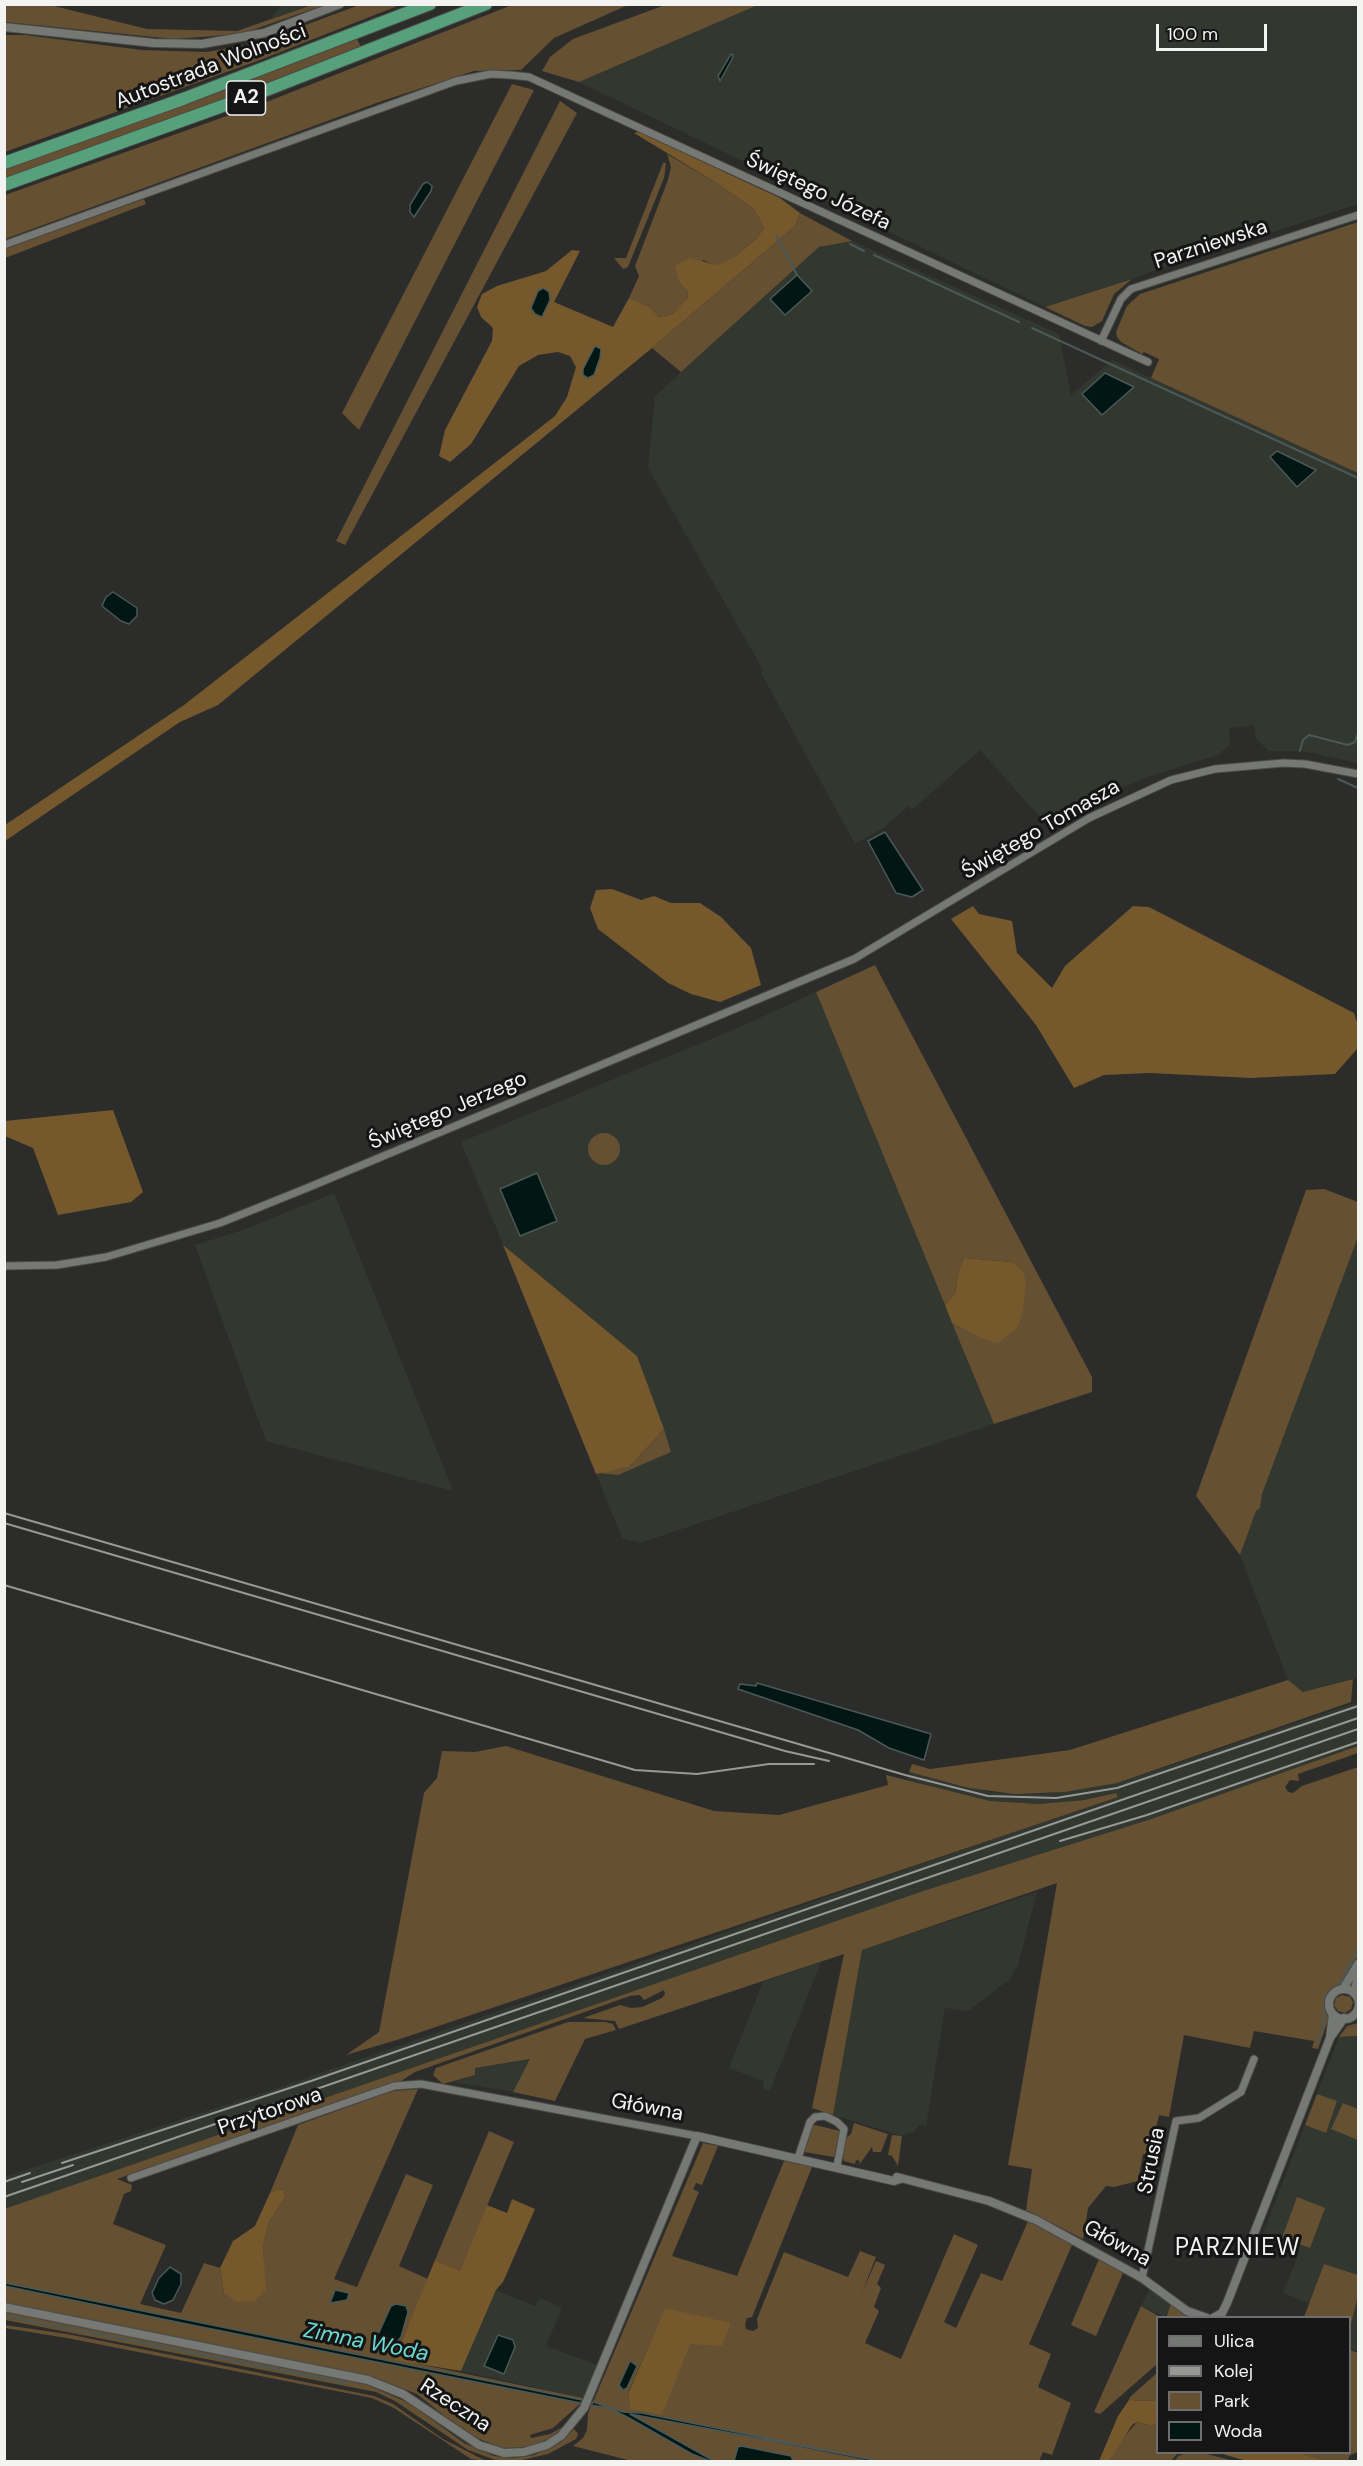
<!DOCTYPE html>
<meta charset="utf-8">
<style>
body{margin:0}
#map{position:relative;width:1363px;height:2466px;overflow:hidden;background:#2c2d2b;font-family:"DM Sans",sans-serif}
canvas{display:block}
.frame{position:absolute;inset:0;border:6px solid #f3f4f2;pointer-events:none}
.legend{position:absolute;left:1156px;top:2316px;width:195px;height:138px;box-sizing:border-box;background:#141514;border:2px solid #6d6e6d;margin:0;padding:8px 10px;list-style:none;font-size:18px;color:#f3f4f2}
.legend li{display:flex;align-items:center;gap:12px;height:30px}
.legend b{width:30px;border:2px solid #6d6e6d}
.scale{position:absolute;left:1156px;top:24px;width:111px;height:27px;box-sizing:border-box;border:3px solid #f3f4f2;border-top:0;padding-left:8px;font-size:18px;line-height:21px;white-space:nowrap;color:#f3f4f2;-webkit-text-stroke:4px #141514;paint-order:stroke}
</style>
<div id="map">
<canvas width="1363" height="2466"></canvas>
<div class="frame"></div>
<ul class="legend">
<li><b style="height:8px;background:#767875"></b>Ulica</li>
<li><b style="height:8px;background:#989997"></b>Kolej</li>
<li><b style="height:16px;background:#655032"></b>Park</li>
<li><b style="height:16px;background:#021614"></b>Woda</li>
</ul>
<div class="scale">100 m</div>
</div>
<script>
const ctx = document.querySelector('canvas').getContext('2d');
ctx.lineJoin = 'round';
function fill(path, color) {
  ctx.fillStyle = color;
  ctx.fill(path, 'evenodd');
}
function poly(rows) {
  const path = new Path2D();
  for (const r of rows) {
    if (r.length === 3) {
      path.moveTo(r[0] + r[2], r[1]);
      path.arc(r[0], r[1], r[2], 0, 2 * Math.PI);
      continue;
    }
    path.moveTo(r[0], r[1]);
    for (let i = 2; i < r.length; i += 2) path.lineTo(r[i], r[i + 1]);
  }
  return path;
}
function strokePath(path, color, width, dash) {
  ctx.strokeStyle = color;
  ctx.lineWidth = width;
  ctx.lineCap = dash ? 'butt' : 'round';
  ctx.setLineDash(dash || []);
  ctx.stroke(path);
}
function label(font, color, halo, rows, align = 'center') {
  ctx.font = font + ' "DM Sans",sans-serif';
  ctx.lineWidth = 6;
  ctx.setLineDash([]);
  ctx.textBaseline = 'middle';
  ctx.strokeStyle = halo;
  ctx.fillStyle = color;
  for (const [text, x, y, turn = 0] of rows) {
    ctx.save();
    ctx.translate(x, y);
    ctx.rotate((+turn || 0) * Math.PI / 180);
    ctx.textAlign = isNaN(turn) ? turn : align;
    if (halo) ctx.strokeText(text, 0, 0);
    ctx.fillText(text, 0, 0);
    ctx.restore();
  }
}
fill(poly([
 [281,5,312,5,271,19],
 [758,5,1358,5,1358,204,1045,307,579,82],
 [852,241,1059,334,1071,395,1112,360,1358,473,1358,763,1303,751,1269,751,1256,739,1254,725,1229,728,1230,744,1218,755,1150,776,1101,796,1049,827,980,750,912,810,908,806,883,828,855,844,761,673,763,670,648,468,655,396,819,247],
 [816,992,994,1424,640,1543,622,1538,596,1474,671,1451,637,1356,503,1245,461,1142,735,1029],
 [334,1193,453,1491,266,1441,195,1245,240,1231],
 [1358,1237,1358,1677,1303,1692,1288,1680,1240,1555,1256,1511,1260,1507,1262,1494],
 [1358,1702,1358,1746,1151,1819,923,1891,5,2209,4,2177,280,2087,1117,1796,1116,1793,1084,1800,1039,1804,990,1801,951,1793,907,1779,909,1772,990,1792,1040,1794,1091,1788,1145,1774],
 [1037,1892,1018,1965,1010,1979,968,2011,945,2008,926,2126,919,2125,914,2132,902,2136,833,2115,862,1950],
 [821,1962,770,2091,764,2089,763,2081,729,2068,763,1982],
 [1358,2036,1358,2275,1324,2264,1309,2303,1283,2293,1298,2256,1260,2241,1339,2037],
 [531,2059,513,2092,453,2082,475,2075,475,2068],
 [1151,2287,1171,2303,1165,2317,1141,2306],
 [496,2290,535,2306,540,2298,562,2308,546,2346,597,2365,583,2398,461,2371],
 [1358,2296,1358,2352,1350,2349,1350,2328]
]), '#32372f');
fill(poly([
 [362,4,400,5,260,60,5,152,5,35,25,35,142,50,207,52,257,43],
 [4,5,50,5,147,29,237,31,312,5,324,5,241,34,174,39,5,22],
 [512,5,628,5,554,38,521,70,474,71,382,101,5,239,5,195,269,101],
 [665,5,758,5,579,82,542,71,550,57,573,39],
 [357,39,361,47,329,62,5,180,4,168],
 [512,84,534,90,359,430,342,413],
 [560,101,577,113,345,545,336,541],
 [667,154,715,182,754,209,764,228,757,238,737,255,718,266,703,260,679,282,688,292,687,300,673,314,659,317,650,307,629,298,639,276,635,266,668,180,671,167],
 [663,163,666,163,664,178,628,267,623,269,614,258,626,258],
 [144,199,146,204,5,258,5,249],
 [800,213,852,241,819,247,681,372,652,348,795,226],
 [1358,222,1358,473,1151,378,1159,359,1144,352,1142,354,1121,342,1117,337,1116,332,1127,306,1140,294],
 [1132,279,1114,294,1102,321,1092,327,1085,326,1045,307],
 [875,965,1092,1377,1092,1392,994,1424,952,1323,978,1337,1018,1327,1026,1283,1013,1262,964,1258,959,1270,955,1293,945,1305,816,992],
 [604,1149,16],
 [1324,1189,1358,1202,1358,1237,1262,1494,1260,1508,1256,1511,1240,1555,1196,1496,1306,1190],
 [664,1429,671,1452,618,1475,599,1473,629,1467],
 [1353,1679,1351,1702,1117,1783,1065,1792,1015,1794,969,1788,909,1772,912,1764,930,1769,1070,1750,1288,1680,1303,1692],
 [506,1746,714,1811,779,1815,888,1785,886,1775,990,1801,1039,1804,1084,1800,1116,1793,1118,1797,400,2039,346,2055,379,2032,424,1793,437,1778,442,1751,475,1752],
 [1358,1746,1358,1753,1298,1774,1299,1781,1290,1780,1285,1787,1288,1792,1293,1793,1302,1786,1358,1767,1358,1956,1341,1985,1327,1997,1329,2023,1327,2023,1318,2049,1312,2048,1314,2041,1254,2031,1250,2048,1184,2035,1169,2117,1159,2115,1150,2155,1143,2154,1138,2181,1114,2187,1106,2186,1088,2208,1083,2239,1026,2210,1032,2169,1008,2165,1057,1883,862,1950,833,2115,812,2108,844,1954,619,2029,615,2021,583,2018,620,2005,631,2008,642,2007,662,1998,665,1994,664,1990,644,2000,640,1995,630,1996,415,2072,398,2083,117,2179,132,2185,131,2191,124,2194,113,2224,166,2245,140,2304,181,2313,204,2263,220,2268,224,2293,264,2267,263,2246,269,2222,285,2197,284,2190,279,2189,270,2193,298,2125,392,2091,418,2089,334,2279,357,2287,406,2174,433,2185,399,2266,428,2279,394,2359,583,2398,582,2400,5,2283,4,2209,923,1891,1151,1819],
 [1342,1995,1350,1997,1353,2002,1351,2009,1345,2013,1338,2011,1334,2005,1336,1998],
 [568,2022,605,2022,613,2024,616,2030,585,2039,555,2101,513,2092,530,2059,475,2068,475,2075,443,2084,433,2075,436,2068],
 [1358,2023,1358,2036,1339,2037,1347,2026],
 [1317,2094,1337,2101,1326,2133,1305,2125],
 [1343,2103,1358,2109,1358,2140,1331,2129],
 [854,2123,888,2134,881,2152,873,2152,872,2147,859,2165,860,2161,856,2160,855,2164,844,2161,843,2157,846,2138,851,2134],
 [811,2124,840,2131,834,2157,804,2152],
 [489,2131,514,2142,460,2270,435,2260],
 [892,2135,902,2136,898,2166,892,2156,888,2155],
 [703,2143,718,2146,702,2185,696,2183,693,2189,699,2192,672,2256,737,2276,784,2161,812,2167,752,2317,747,2318,745,2324,746,2329,753,2331,758,2328,757,2319,784,2252,848,2277,860,2251,876,2257,862,2293,876,2261,885,2265,877,2284,881,2288,874,2307,879,2311,865,2343,901,2359,954,2234,978,2245,944,2322,956,2328,981,2273,1002,2281,1028,2221,1072,2245,1029,2344,1051,2354,1038,2387,1071,2403,1052,2455,1043,2452,1039,2461,880,2461,642,2413,623,2412,593,2402],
 [665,2309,731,2324,702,2344,690,2344,630,2408,628,2393],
 [1297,2197,1325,2208,1310,2248,1282,2238],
 [1099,2259,1123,2273,1096,2336,1071,2325],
 [1324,2264,1358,2275,1358,2296,1350,2328,1350,2318,1304,2317],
 [4,2286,177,2322,581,2403,553,2428,530,2435,531,2438,550,2434,568,2424,550,2438,530,2447,502,2448,467,2434,417,2394,375,2378,5,2303],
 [1171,2303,1181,2312,1193,2318,1166,2318],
 [1141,2306,1160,2317,1158,2318,1157,2364,1100,2414,1094,2412],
 [5,2312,365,2384,409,2403,464,2443,494,2456,514,2458,534,2455,560,2443,574,2429,578,2434,576,2439,548,2454,518,2461,498,2461,468,2450,395,2401,376,2392,5,2320],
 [5,2325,67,2334,374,2396,393,2404,443,2439,486,2461,471,2459,394,2408,372,2398,67,2338,5,2328],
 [1350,2350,1358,2353,1358,2452,1350,2455,1347,2462,1326,2461,1300,2453,1350,2452],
 [1157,2373,1157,2401,1129,2400,1130,2397],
 [591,2405,609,2408,629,2418,710,2461,632,2461,573,2446,583,2438,587,2430,588,2414],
 [636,2413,695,2426,871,2461,714,2461,629,2416],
 [1137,2422,1152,2426,1157,2423,1158,2452,1178,2453,1171,2461,1109,2462,1116,2446],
 [1187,2453,1203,2453,1234,2461,1175,2461,1178,2456]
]), '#655032');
fill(poly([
 [639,132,780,198,800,213,795,226,652,348,218,705,180,722,5,841,5,825,184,705,555,416,567,397,576,367,570,356,558,352,538,355,519,366,471,444,450,462,439,456,445,430,492,341,493,328,481,317,477,307,482,294,497,286,546,271,572,250,580,251,554,302,613,327,629,298,650,307,659,317,673,314,687,299,688,292,679,282,675,266,689,258,718,265,737,255,757,238,764,228,754,209,715,182,634,133],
 [612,889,641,900,654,896,671,903,700,903,721,917,751,948,761,985,720,1002,691,994,668,983,598,929,590,908,596,890],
 [973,906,979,914,1012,921,1017,953,1052,988,1065,966,1133,906,1149,907,1354,1013,1358,1025,1358,1048,1335,1074,1251,1078,1149,1073,1104,1075,1074,1088,1036,1025,951,919],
 [113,1110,143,1192,131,1202,58,1215,33,1148,5,1136,5,1121],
 [503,1245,637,1356,664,1429,629,1467,596,1474],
 [964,1258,1013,1262,1024,1273,1026,1283,1023,1311,1018,1327,998,1343,978,1337,952,1323,945,1305,955,1293,959,1270],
 [279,2189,284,2190,285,2197,269,2222,263,2246,266,2290,254,2301,237,2302,224,2293,220,2268,233,2241,255,2226,270,2193],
 [512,2199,535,2209,503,2282,496,2290,461,2371,394,2360,435,2260,460,2270,487,2205,507,2213],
 [665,2308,731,2323,722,2346,690,2344,662,2415,630,2409,628,2394],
 [1129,2400,1157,2401,1157,2423,1152,2426,1137,2422,1132,2425,1109,2461,1099,2461,1118,2416],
 [1219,2453,1300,2453,1326,2461,1247,2461]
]), '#75582c');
const water = poly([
 [731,54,733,55,732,59,720,81,718,76,731,54],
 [427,182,432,186,431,191,414,217,410,212,410,205,423,184,427,182],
 [797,275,812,291,785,315,770,299,797,275],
 [543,288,549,292,550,300,542,317,535,314,531,308,538,291,543,288],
 [595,346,601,349,600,358,594,375,588,378,583,375,583,369,595,346],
 [1105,373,1134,387,1102,415,1082,394,1105,373],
 [1277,451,1316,470,1297,487,1270,457,1277,451],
 [113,592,137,608,137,616,129,624,121,621,102,606,106,597,113,592],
 [885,832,923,890,912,897,896,893,868,841,885,832],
 [537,1173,557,1221,520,1236,500,1189,537,1173],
 [757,1683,931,1734,924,1760,889,1748,858,1730,738,1689,740,1684,756,1686,757,1683],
 [170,2267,181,2274,181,2284,173,2300,164,2304,155,2300,152,2293,159,2278,170,2267],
 [5,2283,256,2334,582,2400,581,2403,177,2322,5,2286,5,2283],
 [335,2290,349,2293,347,2300,330,2303,335,2290],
 [396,2304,406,2306,408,2312,401,2337,391,2349,378,2343,376,2339,391,2306,396,2304],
 [498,2335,513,2340,515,2347,504,2374,484,2366,498,2335],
 [630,2361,637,2366,627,2388,623,2390,619,2385,630,2361],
 [593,2402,623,2412,642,2413,880,2461,630,2414,714,2461,710,2461,692,2454,629,2418,609,2408,591,2405,593,2402],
 [741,2446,791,2456,793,2461,734,2461,738,2447,741,2446]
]);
fill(water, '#021614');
strokePath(water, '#4a5957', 1.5);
strokePath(poly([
 [776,235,797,275],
 [850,244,864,251],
 [874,255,1019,322],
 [1032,328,1358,478],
 [1300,751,1303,740,1309,735,1348,745,1355,742,1358,733],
 [1338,779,1358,788],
 [1318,2043,1324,2020,1325,1996,1341,1982,1358,1948],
 [4,2316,347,2383]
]), '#4a5957', 2);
const minor = poly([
 [4,245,456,81,491,74,510,75,529,77,1148,362],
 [1101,341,1121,299,1131,289,1358,215],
 [4,1266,57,1265,106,1257,220,1223,307,1188,854,959,1089,818,1171,780,1215,769,1283,763,1305,764,1358,774],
 [798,2158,810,2122,815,2117,825,2116,837,2122,844,2129,837,2166],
 [131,2178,394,2086,421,2084,697,2136],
 [1142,2278,1176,2121,1199,2118,1241,2092,1254,2059]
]);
const tertiary = poly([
 [4,27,154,43,202,44,264,33,340,4],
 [1343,1989,1358,1964],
 [1344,2004,15],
 [1354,1993,1358,1977],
 [1330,2038,1344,2018],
 [897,2177,989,2201,1036,2220,1142,2278,1187,2311,1207,2318],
 [4,2307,368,2380,403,2394,479,2445,504,2453,524,2452,547,2445,561,2436,584,2408,697,2136,894,2181,900,2179],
 [1213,2318,1222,2313,1227,2303,1330,2038,1333,2014]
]);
const motorway = poly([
 [4,163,183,99,430,4],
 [4,185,264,91,486,4]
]);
strokePath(minor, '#4a4b49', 9);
strokePath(tertiary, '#4a4b49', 10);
strokePath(motorway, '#4a4b49', 14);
strokePath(minor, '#767875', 7);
strokePath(tertiary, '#767875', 8);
strokePath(motorway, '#56a17c', 12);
strokePath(poly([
 [4,1513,905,1775,988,1796,1056,1798,1117,1788,1358,1706],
 [4,1523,785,1751,829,1761],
 [4,1585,635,1770,697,1774,769,1764,814,1764],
 [1060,1841,1147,1815,1358,1742],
 [62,2163,314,2080,1358,1718],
 [4,2182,30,2173],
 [22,2182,73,2165],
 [4,2197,1358,1729]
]), '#989997', 2);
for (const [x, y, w] of [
 [246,98,39]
]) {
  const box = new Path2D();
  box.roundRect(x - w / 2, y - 17, w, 34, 4.5);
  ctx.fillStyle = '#141514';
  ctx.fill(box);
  strokePath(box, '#f3f4f2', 1.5);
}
label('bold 20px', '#f3f4f2', null, [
 ["A2",246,98]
]);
label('21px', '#f3f4f2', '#141514', [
 ["Autostrada Wolności",211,67,-21],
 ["Świętego Józefa",818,192,25],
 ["Parzniewska",1211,245,-18],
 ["Świętego Tomasza",1041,830,-30],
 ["Świętego Jerzego",448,1111,-23],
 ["Główna",647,2108,11],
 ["Przytorowa",270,2112,-19],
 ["Strusia",1152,2161,-79],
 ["Główna",1117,2244,29],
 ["Rzeczna",455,2406,33]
]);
label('italic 22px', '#6bd9d1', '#141514', [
 ["Zimna Woda",366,2343,11]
]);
ctx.letterSpacing = '1.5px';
label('24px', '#f3f4f2', '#141514', [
 ["PARZNIEW",1238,2249]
]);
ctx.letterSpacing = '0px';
</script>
